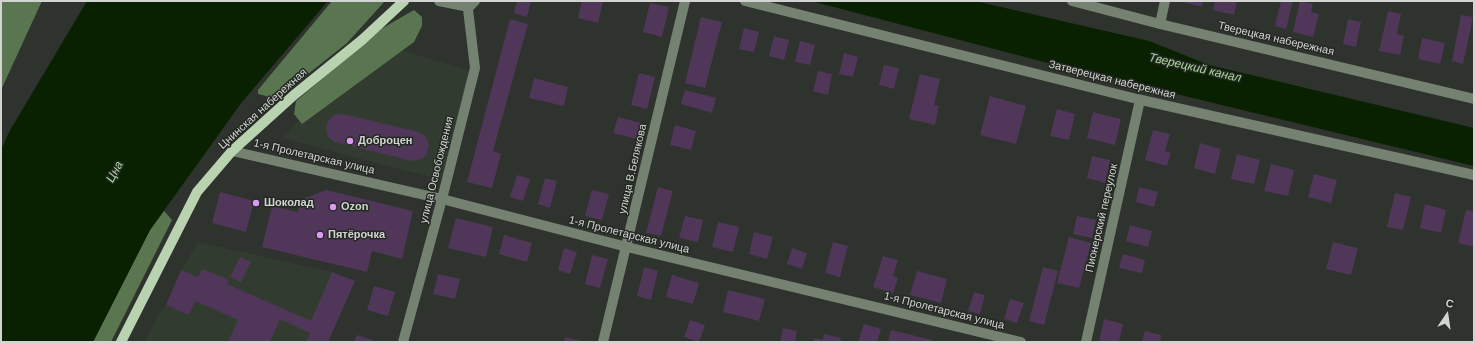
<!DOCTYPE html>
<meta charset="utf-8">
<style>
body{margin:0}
#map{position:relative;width:1475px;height:343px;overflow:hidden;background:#2e332d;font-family:Helvetica,sans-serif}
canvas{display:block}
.frame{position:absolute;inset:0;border:2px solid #d1d4d0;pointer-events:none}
.north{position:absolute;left:1427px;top:295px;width:40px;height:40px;-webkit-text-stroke:3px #242923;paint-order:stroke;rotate:13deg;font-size:11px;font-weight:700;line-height:16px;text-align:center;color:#d1d4d0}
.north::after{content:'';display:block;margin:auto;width:14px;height:18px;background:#d1d4d0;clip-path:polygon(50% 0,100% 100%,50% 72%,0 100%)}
</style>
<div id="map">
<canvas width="1475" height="343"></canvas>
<div class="frame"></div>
<div class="north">С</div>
</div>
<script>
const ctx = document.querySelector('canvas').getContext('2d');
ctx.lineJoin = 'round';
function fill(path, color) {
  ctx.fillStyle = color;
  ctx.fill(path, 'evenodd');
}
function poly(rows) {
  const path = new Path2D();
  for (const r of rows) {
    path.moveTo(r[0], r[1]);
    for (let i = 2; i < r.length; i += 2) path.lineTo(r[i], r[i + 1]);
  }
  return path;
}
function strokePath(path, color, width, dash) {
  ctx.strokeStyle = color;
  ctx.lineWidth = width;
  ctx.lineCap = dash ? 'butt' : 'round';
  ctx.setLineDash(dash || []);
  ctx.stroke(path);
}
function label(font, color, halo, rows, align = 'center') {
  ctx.font = font + ' Helvetica,sans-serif';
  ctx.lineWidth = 3;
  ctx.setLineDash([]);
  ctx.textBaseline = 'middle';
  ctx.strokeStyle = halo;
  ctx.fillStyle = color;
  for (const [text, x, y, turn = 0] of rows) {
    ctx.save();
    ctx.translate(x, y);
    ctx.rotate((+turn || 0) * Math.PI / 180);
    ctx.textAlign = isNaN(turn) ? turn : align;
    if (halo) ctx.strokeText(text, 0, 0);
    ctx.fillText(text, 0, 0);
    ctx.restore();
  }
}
fill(poly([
 [374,43,472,71,441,180,282,138],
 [198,242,332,272,355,281,328,342,145,342,157,316,166,305,181,270]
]), '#323b2f');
fill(poly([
 [1,1,42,1,1,90],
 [332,1,385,1,347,43,279,97,273,101,266,96,258,94,258,90],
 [414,10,422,17,422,26,414,42,302,124,294,114,296,101,381,29],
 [164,211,172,220,111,342,93,342,150,230]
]), '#5a7651');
fill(poly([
 [87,1,328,1,242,102,150,230,93,342,1,342,1,150,9,132],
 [811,1,975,1,1149,41,1209,65,1474,128,1474,166,1044,62]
]), '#092101');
fill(poly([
 [517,1,531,1,527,17,514,13],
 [582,1,603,1,598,23,578,18],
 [1183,1,1203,1,1202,7,1183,2],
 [1215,1,1237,1,1234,15,1213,10],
 [1281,1,1293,1,1286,29,1275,26],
 [1300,1,1313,4,1311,12,1319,14,1313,37,1293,32],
 [650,3,669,7,662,37,643,32],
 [1388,11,1401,14,1397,34,1404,36,1400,55,1379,51],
 [1461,15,1473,17,1463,64,1452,61],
 [701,17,722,22,705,88,685,83],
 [510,19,528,24,493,151,501,154,492,188,467,182],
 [1348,19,1361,22,1356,47,1343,44],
 [744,28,759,32,754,52,739,49],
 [774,36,789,40,784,60,769,56],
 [1422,38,1445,43,1440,64,1418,59],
 [800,41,815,45,810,65,795,62],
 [844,53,858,57,853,77,839,74],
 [884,65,899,68,894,89,879,85],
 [818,71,832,74,828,95,813,91],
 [639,73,655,77,647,109,631,105],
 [920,74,940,79,934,105,939,106,935,125,909,119],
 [534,78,568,87,564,106,529,98],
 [685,90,716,98,712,113,681,104],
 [990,96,1026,106,1016,144,980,135],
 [1057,109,1075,114,1069,140,1050,136],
 [1093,112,1121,119,1115,145,1087,138],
 [343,114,419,132,426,137,429,145,427,153,422,159,413,161,335,142,328,137,326,129,328,121,334,115],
 [618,117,641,123,637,139,613,133],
 [675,125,696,131,691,150,670,145],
 [1153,130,1170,134,1165,151,1171,153,1167,166,1145,160],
 [1200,143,1221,149,1215,174,1194,168],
 [1237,154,1260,160,1254,184,1231,179],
 [1092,156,1110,160,1105,183,1087,178],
 [1271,164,1294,170,1288,196,1264,191],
 [1314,174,1337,180,1331,203,1308,197],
 [517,175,530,179,523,201,510,197],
 [545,178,557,181,550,208,538,204],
 [658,187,673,191,661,236,646,233],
 [1139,187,1158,192,1154,207,1136,202],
 [326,190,413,211,402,259,372,251,367,272,262,247,272,206,298,212,300,200],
 [592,190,609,194,602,220,585,216],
 [220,192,254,201,246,232,212,223],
 [1395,193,1411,197,1403,230,1387,227],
 [1425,204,1446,210,1441,233,1420,228],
 [1466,210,1474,211,1474,247,1458,243],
 [685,216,703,220,698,242,679,238],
 [1077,216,1096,220,1092,238,1073,234],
 [456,218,493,227,486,257,448,248],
 [718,222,739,227,733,252,712,247],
 [1130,225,1152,231,1148,247,1126,241],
 [754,232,773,237,767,259,749,254],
 [504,235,532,243,527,262,499,254],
 [1069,237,1091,243,1079,288,1057,283],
 [833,242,848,246,840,277,825,273],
 [1333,242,1358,248,1351,275,1326,269],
 [564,248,577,252,570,274,558,270],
 [792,248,807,253,802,269,787,264],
 [1123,254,1145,260,1142,273,1119,268],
 [592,255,608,259,600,288,585,284],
 [883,256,898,260,893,276,898,278,893,293,873,287],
 [240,257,251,262,241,282,230,277],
 [644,267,658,271,651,300,637,296],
 [1043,267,1058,271,1044,325,1029,321],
 [202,269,229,280,227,284,311,321,332,272,355,281,328,342,306,342,310,333,280,319,270,342,228,342,238,320,195,301,189,315,166,305,181,270,198,277],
 [917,271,947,279,941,303,910,295],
 [438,274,460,279,455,299,433,294],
 [672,275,699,283,693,304,666,297],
 [374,286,395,292,388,316,367,310],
 [728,290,765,299,759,321,723,312],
 [974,292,985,295,980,314,968,311],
 [1010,299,1024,303,1017,323,1004,319],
 [1104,319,1123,324,1119,342,1099,342],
 [690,320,705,325,699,342,684,337],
 [864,324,881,329,877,342,858,342],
 [783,328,797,331,795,342,780,342],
 [891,330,932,340,932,342,888,342],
 [1145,331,1161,335,1160,342,1142,342],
 [824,334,841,338,840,342,813,342,814,338,823,340],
 [357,335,378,342,354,342],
 [565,337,582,341,582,342,564,342]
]), '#503759');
strokePath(poly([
 [439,1,469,7,475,1],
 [745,1,1137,99,1474,175],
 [1072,1,1160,24,1474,99],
 [1160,24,1165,1],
 [232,151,442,199,627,247,1021,342],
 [403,342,442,199,475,68,467,1],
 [603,342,685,1],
 [1086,342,1140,100]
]), '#768271', 10);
strokePath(poly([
 [121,342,197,192,232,151,294,95,362,40,404,1]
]), '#b9d3b0', 10);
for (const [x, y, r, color] of [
 [350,141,4,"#dc99f4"],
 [256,203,4,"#dc99f4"],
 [333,207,4,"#dc99f4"],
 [320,235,4,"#dc99f4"]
]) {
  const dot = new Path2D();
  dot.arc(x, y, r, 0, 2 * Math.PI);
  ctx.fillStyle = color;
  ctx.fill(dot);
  strokePath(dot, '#242923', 1.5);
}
label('11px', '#d1d4d0', '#242923', [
 ["Тверецкая набережная",1276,39,13],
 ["Затверецкая набережная",1112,80,14],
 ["Цнинская набережная",263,109,-42],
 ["1-я Пролетарская улица",314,157,13],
 ["улица В.Белякова",633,169,-77],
 ["улица Освобождения",437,170,-76],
 ["Пионерский переулок",1102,218,-77],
 ["1-я Пролетарская улица",629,235,14],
 ["1-я Пролетарская улица",944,311,14]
]);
label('bold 11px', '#d1d4d0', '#242923', [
 ["Доброцен",358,141],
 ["Шоколад",264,203],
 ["Ozon",341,207],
 ["Пятёрочка",328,235]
], 'left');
label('italic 12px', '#aad89b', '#242923', [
 ["Тверецкий канал",1195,68,13],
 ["Цна",115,172,-62]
]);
</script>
